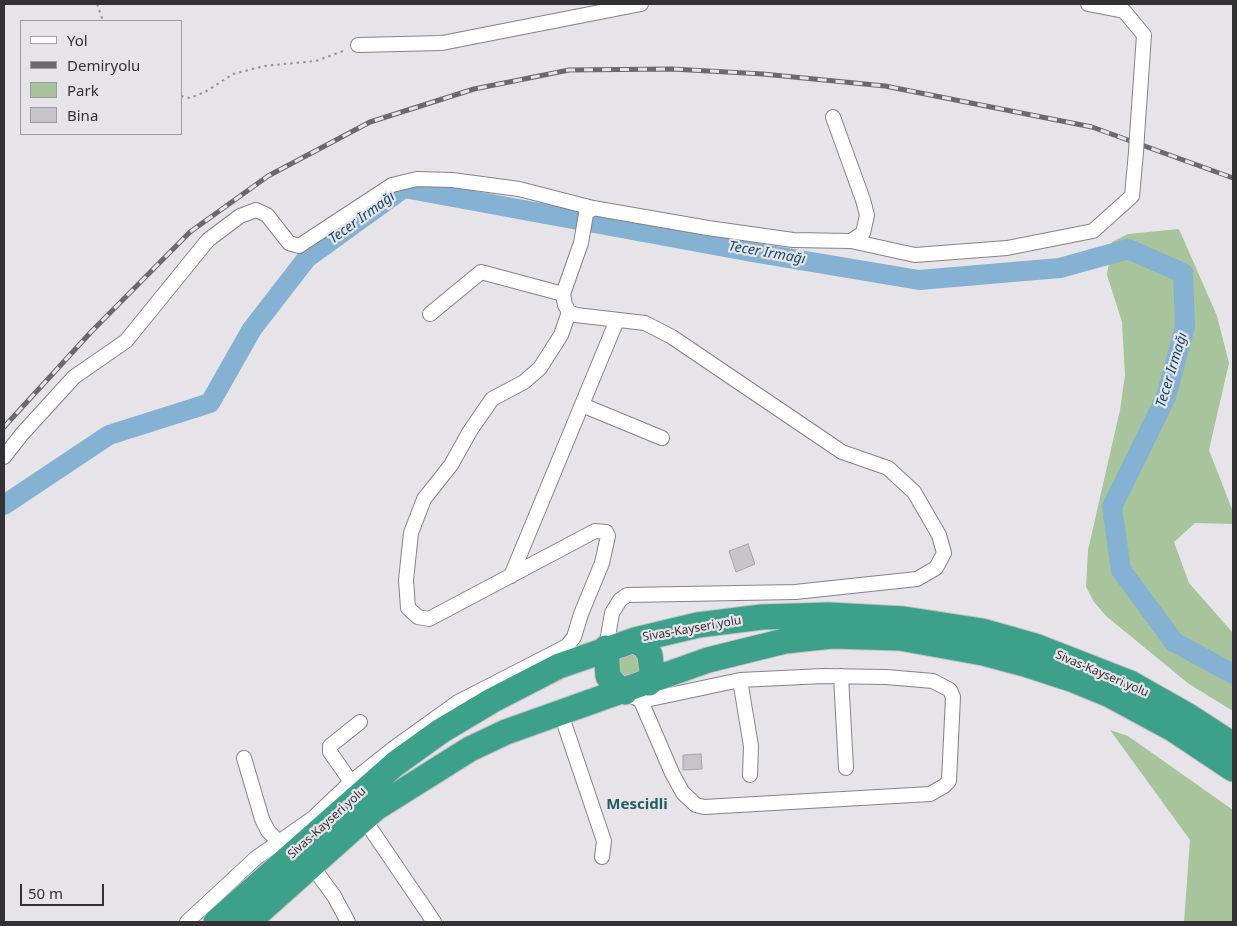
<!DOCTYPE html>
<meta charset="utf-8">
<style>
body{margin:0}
#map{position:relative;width:1237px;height:926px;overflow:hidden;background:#e6e4e9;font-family:"Noto Sans",sans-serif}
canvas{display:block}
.frame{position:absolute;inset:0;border:5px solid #323133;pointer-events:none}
.legend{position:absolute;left:20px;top:20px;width:162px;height:115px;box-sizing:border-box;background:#e6e4e9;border:1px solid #9e9ca0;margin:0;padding:6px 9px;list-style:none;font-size:15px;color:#323133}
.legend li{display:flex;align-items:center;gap:10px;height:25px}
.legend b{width:25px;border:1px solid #9e9ca0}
.scale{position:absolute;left:20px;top:884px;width:84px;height:22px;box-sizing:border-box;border:2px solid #323133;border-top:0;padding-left:6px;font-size:15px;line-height:18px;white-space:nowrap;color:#323133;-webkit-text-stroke:4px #e6e4e9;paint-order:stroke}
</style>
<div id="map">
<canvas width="1237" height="926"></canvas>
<div class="frame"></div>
<ul class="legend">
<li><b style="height:6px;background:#fff"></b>Yol</li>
<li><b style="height:6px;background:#6a696c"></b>Demiryolu</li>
<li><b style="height:14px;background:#a7c49c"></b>Park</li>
<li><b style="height:14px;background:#c7c5cb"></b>Bina</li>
</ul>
<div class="scale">50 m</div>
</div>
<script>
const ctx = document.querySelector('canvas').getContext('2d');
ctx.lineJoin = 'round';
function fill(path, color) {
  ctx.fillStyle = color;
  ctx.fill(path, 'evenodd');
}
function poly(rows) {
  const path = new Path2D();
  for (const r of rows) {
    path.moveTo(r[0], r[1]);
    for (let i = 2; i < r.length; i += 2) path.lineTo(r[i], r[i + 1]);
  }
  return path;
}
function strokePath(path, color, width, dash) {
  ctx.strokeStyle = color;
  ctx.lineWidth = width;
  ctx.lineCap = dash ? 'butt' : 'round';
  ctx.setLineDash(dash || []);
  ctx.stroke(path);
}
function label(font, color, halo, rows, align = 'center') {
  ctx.font = font + ' "Noto Sans",sans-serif';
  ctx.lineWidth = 4.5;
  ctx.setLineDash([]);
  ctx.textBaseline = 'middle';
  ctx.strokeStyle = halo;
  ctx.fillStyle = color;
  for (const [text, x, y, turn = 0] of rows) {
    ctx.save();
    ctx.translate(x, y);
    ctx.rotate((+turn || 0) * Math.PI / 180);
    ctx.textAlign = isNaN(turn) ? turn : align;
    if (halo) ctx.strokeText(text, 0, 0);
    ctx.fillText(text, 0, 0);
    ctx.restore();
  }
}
fill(poly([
 [1179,229,1217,316,1229,363,1209,450,1233,512,1233,524,1195,523,1174,542,1189,583,1233,633,1233,711,1189,684,1106,616,1094,602,1086,587,1088,550,1120,410,1125,375,1122,322,1107,275,1112,242,1128,234],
 [623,651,640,656,639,675,621,678,614,661],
 [1110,730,1128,736,1233,810,1233,922,1184,922,1190,840]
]), '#a7c49c');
strokePath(poly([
 [4,505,109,435,210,403,252,329,307,258,404,188,752,252,919,280,1060,268,1128,249,1183,273,1185,326,1166,397,1112,507,1121,570,1174,642,1233,674]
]), '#85b1d2', 20);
const building = poly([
 [748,544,755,564,736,572,729,551,748,544],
 [701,754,702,769,683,770,683,755,701,754]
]);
fill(building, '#c7c5cb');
strokePath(building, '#a3a2a7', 1);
const street = poly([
 [1088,4,1124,11,1144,35,1137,136],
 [358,45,442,43,641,4],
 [851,241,915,255,1007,248,1093,231,1132,196,1136,152],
 [430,314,481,272,563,294],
 [582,405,662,438],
 [4,457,22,434,74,377,126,341,208,240,240,216,256,210,267,215,289,243,299,246,392,185,417,179,452,180,519,189,593,208],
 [511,576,617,320],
 [606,648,612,613,620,600,627,595,795,592,917,579,936,568,944,553,939,535,914,492,888,468,842,452,672,337,645,323,576,315,569,312,565,305,563,294,581,243,586,214,593,208,708,228,793,240,851,241,863,233,867,215,863,200,833,117],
 [841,676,846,768],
 [625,692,641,701,672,773,683,793,696,805,704,807,930,794,944,786,949,781,953,697,950,690,933,681,886,677,823,676,740,680,751,746,750,775],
 [641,701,740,680],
 [561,714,604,841,602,857],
 [360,722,330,746,330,752,351,782,394,748,458,702,567,646,574,637,581,614,602,563,608,536,606,532,595,531,429,619,418,617,408,608,406,580,411,533,424,499,451,465,470,431,492,399,524,382,540,368,561,335,569,312],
 [244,758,262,819,268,831,278,841],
 [364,819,434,922],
 [312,866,334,896,348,922],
 [187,922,256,858,313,818,351,782,357,789]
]);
const highway = poly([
 [635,640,645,647,650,655,652,673,649,683],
 [606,648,608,676,614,684,625,692],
 [216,922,395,764,441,731,493,700,559,666,635,640,698,625,762,617,829,615,904,619,982,631,1035,646,1130,683,1190,717,1233,745],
 [248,922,376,808,470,749,506,732,708,660,785,641,832,636,900,638,983,653,1028,665,1071,679,1110,695,1173,729,1233,769]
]);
strokePath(street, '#858287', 16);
strokePath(highway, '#c2c1c2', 27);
strokePath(poly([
 [97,4,103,21],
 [181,96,190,98,205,92,233,74,264,66,316,61,346,50]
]), '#949296', 2, [2.5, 4]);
strokePath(street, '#fff', 14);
strokePath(highway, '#3da08a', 25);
const rail = poly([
 [4,427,91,332,190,232,268,176,370,122,474,89,569,70,672,69,763,74,885,86,1092,127,1233,178]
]);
strokePath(rail, '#6a696c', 5);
strokePath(rail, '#e6e4e9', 3, [9]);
const streetBridge = poly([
 [1136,152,1137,136]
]);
strokePath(streetBridge, '#858287', 16, []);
strokePath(streetBridge, '#fff', 14);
label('12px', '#323133', '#e6e4e9', [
 ["Sivas-Kayseri yolu",692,629,-10],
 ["Sivas-Kayseri yolu",1102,674,23],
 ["Sivas-Kayseri yolu",327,823,-42]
]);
label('italic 14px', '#134869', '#e6e4e9', [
 ["Tecer Irmağı",362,218,-36],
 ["Tecer Irmağı",767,253,10],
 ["Tecer Irmağı",1172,370,-73]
]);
label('bold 15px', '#245e64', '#e6e4e9', [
 ["Mescidli",637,805]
]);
</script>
